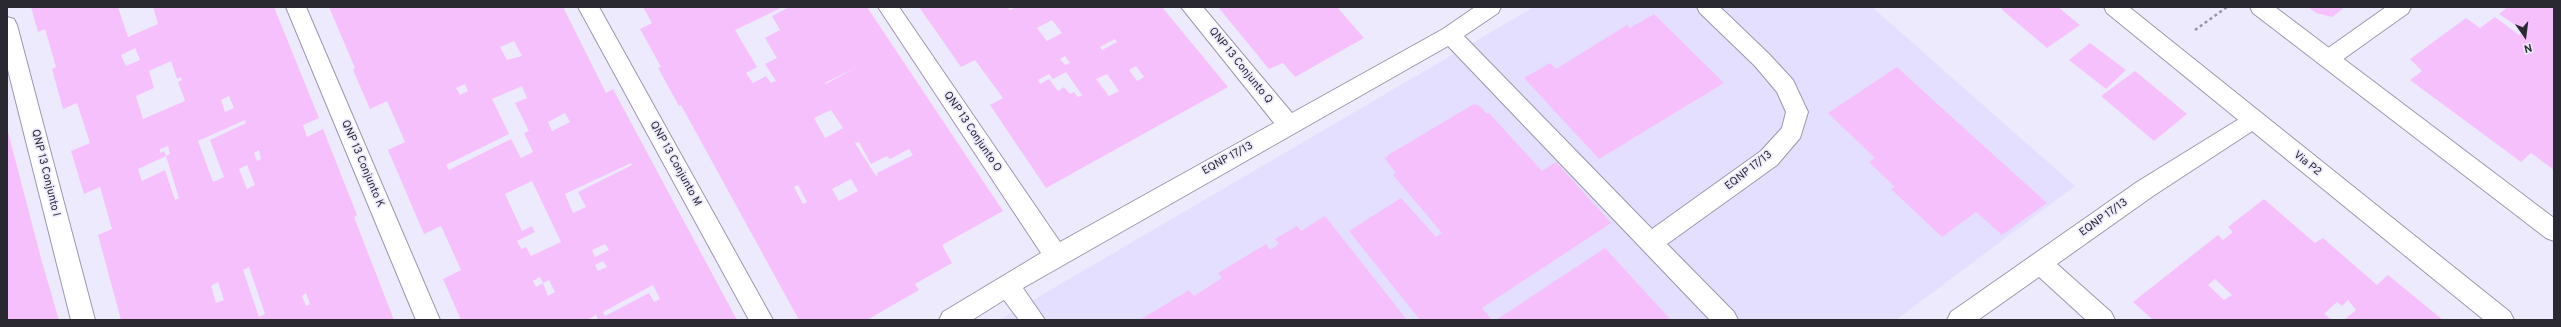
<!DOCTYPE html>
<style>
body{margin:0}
#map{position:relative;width:2561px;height:327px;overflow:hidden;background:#edeafe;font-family:Overpass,sans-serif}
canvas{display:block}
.frame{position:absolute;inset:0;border:8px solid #2a2831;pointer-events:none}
.north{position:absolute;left:2505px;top:16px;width:40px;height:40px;-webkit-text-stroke:3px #edeafe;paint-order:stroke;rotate:166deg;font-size:11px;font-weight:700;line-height:16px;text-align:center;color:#2a2831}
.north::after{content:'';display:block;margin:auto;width:14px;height:18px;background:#2a2831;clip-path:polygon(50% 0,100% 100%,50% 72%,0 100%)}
</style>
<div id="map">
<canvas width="2561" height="327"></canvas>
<div class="frame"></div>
<div class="north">N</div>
</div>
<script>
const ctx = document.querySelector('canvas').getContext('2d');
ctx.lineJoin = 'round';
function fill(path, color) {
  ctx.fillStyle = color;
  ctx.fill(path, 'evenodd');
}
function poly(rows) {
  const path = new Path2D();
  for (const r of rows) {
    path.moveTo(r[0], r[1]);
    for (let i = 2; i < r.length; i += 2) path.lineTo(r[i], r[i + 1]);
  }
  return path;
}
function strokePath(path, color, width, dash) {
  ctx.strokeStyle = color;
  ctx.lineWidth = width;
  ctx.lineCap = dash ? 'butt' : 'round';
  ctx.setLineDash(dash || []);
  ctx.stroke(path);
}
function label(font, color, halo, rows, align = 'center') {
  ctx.font = font + ' Overpass,sans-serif';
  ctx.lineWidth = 3.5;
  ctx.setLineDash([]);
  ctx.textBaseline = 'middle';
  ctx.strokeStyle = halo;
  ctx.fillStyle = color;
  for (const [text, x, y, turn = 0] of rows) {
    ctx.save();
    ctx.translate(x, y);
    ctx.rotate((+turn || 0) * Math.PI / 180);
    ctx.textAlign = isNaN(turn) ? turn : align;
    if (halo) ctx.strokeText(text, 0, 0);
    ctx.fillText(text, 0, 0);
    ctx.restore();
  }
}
fill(poly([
 [1534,7,1872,7,2075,186,1896,320,999,320]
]), '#e5dfff');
fill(poly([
 [31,7,118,7,128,37,158,24,153,7,274,7,319,118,303,125,307,137,323,129,357,215,354,217,394,320,121,320,98,235,112,229,100,187,84,194,71,151,90,143,77,103,63,109,52,69,56,67,45,29,38,32],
 [135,48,140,60,126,66,121,55],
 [171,61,177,79,181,77,182,80,178,82,185,101,143,119,136,96,154,88,149,71],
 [229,96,234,108,225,112,221,100],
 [245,120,246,123,210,140,224,177,213,182,198,141],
 [168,146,170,154,166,156,179,198,175,200,165,170,142,181,138,169,166,156,164,151,160,153,160,149],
 [259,150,261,159,257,161,254,153],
 [247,165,255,185,247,189,239,169],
 [249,267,265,314,259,317,243,270],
 [218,282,224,300,216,303,211,286],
 [306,293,310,304,306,306,302,296],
 [329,7,563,7,606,93,613,89,737,320,598,320,596,315,587,320,461,320,443,279,461,270,441,226,424,234,388,150,405,142,387,101,370,109,353,70,355,68],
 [514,41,522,56,507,60,500,47],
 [465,84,468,91,460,95,456,88],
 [522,86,527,98,515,103,529,131,524,133,533,152,521,158,511,139,449,170,446,165,509,134,492,99],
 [565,113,570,122,552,131,548,122],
 [631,163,632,165,578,192,586,207,573,213,565,194],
 [532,181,561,242,531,256,526,247,521,249,517,241,535,232,532,226,522,231,505,194],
 [605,244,609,250,595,257,592,250],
 [603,261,607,267,598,271,595,265],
 [540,277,543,283,549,280,555,292,548,296,543,283,536,287,533,281],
 [653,285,660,299,654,302,649,293,605,316,603,312],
 [643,7,783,7,735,30,757,67,746,73,753,83,766,76,771,83,776,81,765,64,777,58,765,38,780,30,772,16,789,7,867,7,1003,211,942,245,952,263,915,284,919,290,867,320,799,320,681,105,679,106,658,68,661,67,640,29,652,23],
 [857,67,826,84,825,83],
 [831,110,843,128,825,138,814,118],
 [859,142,871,164,887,156,890,159,909,149,913,155,877,173,878,175,876,176,855,143],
 [851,179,858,191,839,201,832,189],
 [798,185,807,202,803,204,794,187],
 [919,7,1007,7,1010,10,1017,7,1162,7,1228,87,1046,188,990,105,1003,98,975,60,961,67],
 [1052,20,1062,33,1047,41,1037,28],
 [1115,39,1117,42,1102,50,1100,47],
 [1065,56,1070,63,1065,65,1060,59],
 [1136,66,1144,77,1137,81,1129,70],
 [1066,72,1082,95,1078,97,1074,92,1070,94,1064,87,1058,91,1049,79,1040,84,1038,80,1049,74,1053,79],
 [1107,74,1119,91,1109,96,1096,79],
 [1218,7,1337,7,1364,38,1295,77,1283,63,1269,69],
 [2005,7,2058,7,2080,25,2047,48,2001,9],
 [2308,7,2345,7,2332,17,2316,13],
 [2508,7,2554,7,2554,170,2531,153,2521,162,2410,80,2422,71,2410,59,2466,18,2480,28,2495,17,2519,35,2524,31,2499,14],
 [1654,14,1724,83,1599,159,1524,78,1550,63,1556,69,1627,25,1630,28],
 [2090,43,2126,70,2106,89,2069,60],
 [1897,67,1945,111,2047,203,2002,235,1976,212,1942,237,1891,189,1895,187,1869,162,1875,158,1828,113],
 [2135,71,2187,114,2154,141,2101,96],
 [1474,104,1480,106,1487,114,1489,113,1542,171,1556,162,1611,223,1482,308,1492,320,1420,320,1349,231,1401,198,1436,237,1442,233,1393,175,1396,173,1385,159,1388,155],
 [7,128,42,262,59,320,7,320],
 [2264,199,2315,243,2323,238,2377,285,2388,275,2443,320,2344,320,2356,310,2348,300,2342,306,2337,302,2324,314,2332,320,2153,320,2133,302,2218,235,2223,240,2233,232,2228,227],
 [2215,279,2232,295,2224,300,2208,285],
 [1325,216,1407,320,1140,320,1189,290,1194,296,1222,278,1218,273,1266,244,1270,250,1279,244,1275,239,1297,226,1301,231],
 [1605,248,1671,320,1496,320]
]), '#f6c0fd');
const minor = poly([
 [286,7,306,7,440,320,416,320,286,7],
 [578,7,599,7,773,320,749,320,578,7],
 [878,7,899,7,1060,242,1274,123,1181,7,1203,7,1292,113,1443,29,1475,7,1501,7,1498,13,1464,36,1652,229,1761,151,1782,128,1786,112,1777,92,1755,66,1700,13,1697,7,1720,7,1769,54,1793,80,1808,112,1800,138,1777,165,1667,244,1734,312,1738,320,1710,320,1448,46,1023,288,1045,320,1019,320,1004,300,972,320,939,320,943,312,1041,253,878,7],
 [2386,7,2411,7,2408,13,2335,65,2328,68,2321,65,2317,59,2321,53,2386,7],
 [7,17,14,19,17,25,95,320,71,320,7,66,7,17],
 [2252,111,2260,114,2263,120,2260,126,2153,196,2057,264,2111,312,2115,320,2086,320,2039,277,1978,320,1947,320,1951,312,2137,182,2252,111]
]);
const major = poly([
 [2104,7,2129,7,2510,312,2514,320,2484,320,2107,13,2104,7],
 [2250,7,2275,7,2554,218,2554,241,2546,238,2253,13,2250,7]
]);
strokePath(minor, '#9b97ae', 2);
strokePath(major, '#9b97ae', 2);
strokePath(poly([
 [2195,30,2227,7]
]), '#9794a4', 2.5, [3, 3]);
fill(minor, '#fff');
fill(major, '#fff');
label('11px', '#2a2831', '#edeafe', [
 ["QNP 13 Conjunto Q",1240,66,51],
 ["QNP 13 Conjunto O",972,132,56],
 ["EQNP 17/13",1228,159,-29],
 ["QNP 13 Conjunto K",362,164,67],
 ["QNP 13 Conjunto M",675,164,61],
 ["Via P2",2307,164,39],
 ["EQNP 17/13",1749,171,-38],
 ["QNP 13 Conjunto I",45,173,76],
 ["EQNP 17/13",2104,218,-36]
]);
</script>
